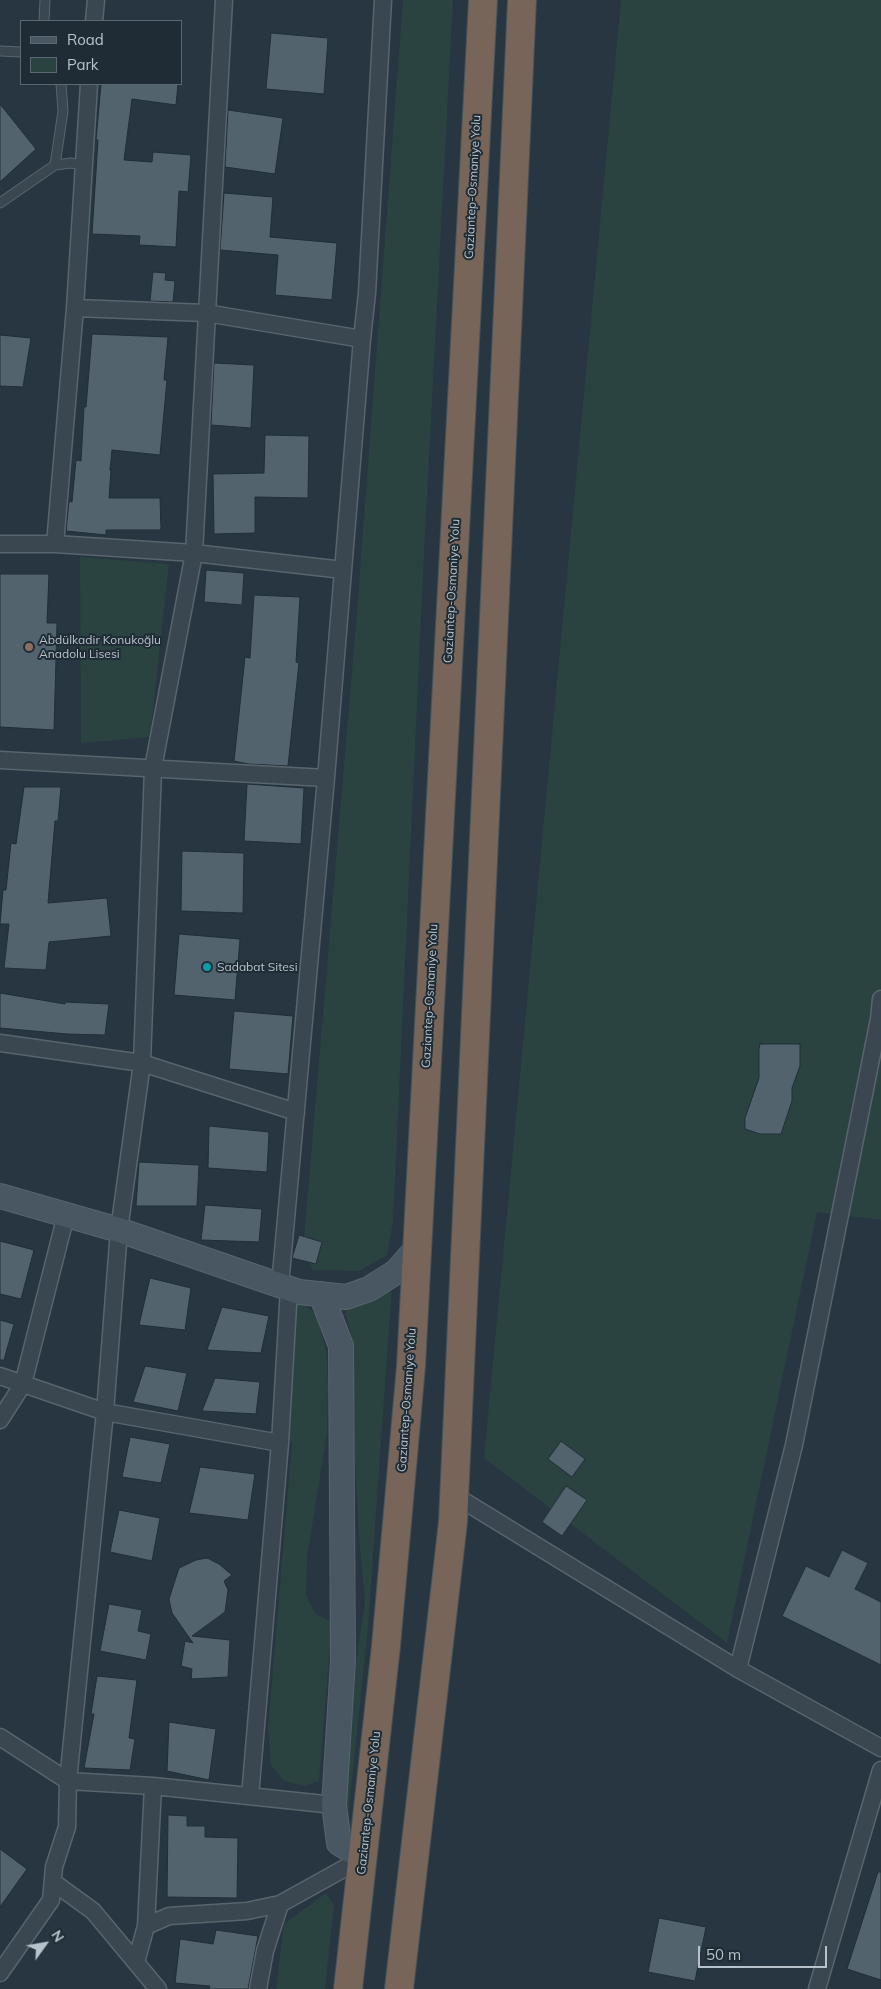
<!DOCTYPE html>
<meta charset="utf-8">
<style>
body{margin:0}
#map{position:relative;width:881px;height:1989px;overflow:hidden;background:#273640;font-family:Mulish,sans-serif}
canvas{display:block}
.legend{position:absolute;left:20px;top:20px;width:162px;height:65px;box-sizing:border-box;background:#1f2c35;border:1px solid #5c6871;margin:0;padding:6px 9px;list-style:none;font-size:15px;color:#b7c2ca}
.legend li{display:flex;align-items:center;gap:10px;height:25px}
.legend b{width:25px;border:1px solid #5c6871}
.north{position:absolute;left:20px;top:1919px;width:50px;height:50px;-webkit-text-stroke:4px #1f2c35;paint-order:stroke;rotate:58deg;font-size:14px;font-weight:700;line-height:20px;text-align:center;color:#b7c2ca}
.north::after{content:'';display:block;margin:auto;width:18px;height:22px;background:#b7c2ca;clip-path:polygon(50% 0,100% 100%,50% 72%,0 100%)}
.scale{position:absolute;left:698px;top:1946px;width:129px;height:22px;box-sizing:border-box;border:2px solid #b7c2ca;border-top:0;padding-left:6px;font-size:15px;line-height:18px;white-space:nowrap;color:#b7c2ca;-webkit-text-stroke:4px #1f2c35;paint-order:stroke}
</style>
<div id="map">
<canvas width="881" height="1989"></canvas>
<ul class="legend">
<li><b style="height:6px;background:#495763"></b>Road</li>
<li><b style="height:14px;background:#2a4341"></b>Park</li>
</ul>
<div class="north">N</div>
<div class="scale">50 m</div>
</div>
<script>
const ctx = document.querySelector('canvas').getContext('2d');
ctx.lineJoin = 'round';
function fill(path, color) {
  ctx.fillStyle = color;
  ctx.fill(path, 'evenodd');
}
function poly(rows) {
  const path = new Path2D();
  for (const r of rows) {
    path.moveTo(r[0], r[1]);
    for (let i = 2; i < r.length; i += 2) path.lineTo(r[i], r[i + 1]);
  }
  return path;
}
function strokePath(path, color, width, dash) {
  ctx.strokeStyle = color;
  ctx.lineWidth = width;
  ctx.lineCap = dash ? 'butt' : 'round';
  ctx.setLineDash(dash || []);
  ctx.stroke(path);
}
function label(font, color, halo, rows, align = 'center') {
  ctx.font = font + ' Mulish,sans-serif';
  ctx.lineWidth = 4;
  ctx.setLineDash([]);
  ctx.textBaseline = 'middle';
  ctx.strokeStyle = halo;
  ctx.fillStyle = color;
  for (const [text, x, y, turn = 0] of rows) {
    ctx.save();
    ctx.translate(x, y);
    ctx.rotate((+turn || 0) * Math.PI / 180);
    ctx.textAlign = isNaN(turn) ? turn : align;
    if (halo) ctx.strokeText(text, 0, 0);
    ctx.fillText(text, 0, 0);
    ctx.restore();
  }
}
fill(poly([
 [403,0,453,0,424,553,393,1222,387,1255,359,1271,313,1270,303,1250,356,624],
 [621,0,881,0,881,1220,817,1212,727,1643,484,1458],
 [80,557,169,564,150,737,81,743],
 [392,1286,368,1627,349,1808,342,1808,358,1647,365,1603,359,1535,354,1440,353,1341,343,1305],
 [304,1305,316,1314,326,1350,328,1384,327,1433,307,1558,306,1596,316,1614,332,1622,319,1781,305,1786,284,1781,271,1765,268,1728,292,1443,287,1435,296,1306],
 [326,1893,334,1905,325,1989,276,1989,284,1924]
]), '#2a4341');
const building = poly([
 [271,33,328,38,324,94,266,89,271,33],
 [101,84,178,84,176,105,132,99,124,160,152,162,153,152,191,155,188,192,179,191,176,247,139,245,140,236,92,234,98,140,96,140,101,84],
 [0,104,36,149,0,182,0,104],
 [228,110,283,118,275,174,225,167,228,110],
 [224,193,273,197,270,237,337,243,332,300,275,295,278,255,220,250,224,193],
 [153,272,166,273,165,280,175,281,173,302,150,301,153,272],
 [92,334,168,337,164,380,167,380,160,455,112,450,110,470,111,471,109,498,160,498,161,530,106,530,106,535,66,531,69,501,72,502,76,460,81,461,84,407,86,407,92,334],
 [0,335,31,338,23,387,0,386,0,335],
 [214,363,254,365,251,428,211,425,214,363],
 [265,435,309,436,308,498,255,497,255,533,214,534,213,474,264,473,265,435],
 [206,570,244,573,242,605,204,602,206,570],
 [0,574,49,574,47,623,57,623,54,730,0,727,0,574],
 [254,595,300,597,296,662,299,663,288,766,248,764,234,761,245,657,250,658,254,595],
 [247,784,304,788,301,844,244,841,247,784],
 [24,787,61,787,58,821,55,821,48,903,107,898,111,936,49,942,46,970,4,968,9,924,0,924,3,890,6,890,11,843,16,844,24,787],
 [182,851,244,853,243,913,181,911,182,851],
 [179,934,240,939,235,1000,174,995,179,934],
 [0,993,65,1004,65,1002,109,1004,105,1035,67,1034,0,1028,0,993],
 [234,1011,293,1016,288,1074,229,1069,234,1011],
 [760,1044,800,1044,800,1066,792,1088,792,1101,781,1134,760,1134,745,1129,745,1118,759,1078,759,1049,760,1044],
 [209,1126,269,1132,267,1172,208,1168,209,1126],
 [139,1162,199,1165,197,1206,136,1206,139,1162],
 [205,1205,262,1209,259,1242,201,1240,205,1205],
 [299,1235,322,1242,316,1264,292,1258,299,1235],
 [0,1241,34,1250,21,1299,0,1294,0,1241],
 [150,1278,191,1288,185,1330,139,1325,150,1278],
 [222,1307,269,1316,261,1353,207,1350,222,1307],
 [0,1320,14,1324,4,1360,0,1360,0,1320],
 [145,1366,187,1373,178,1411,133,1402,145,1366],
 [215,1378,260,1382,256,1414,202,1411,215,1378],
 [130,1437,170,1444,161,1483,122,1477,130,1437],
 [561,1441,585,1459,572,1477,548,1459,561,1441],
 [200,1467,255,1474,248,1520,189,1513,200,1467],
 [566,1486,587,1500,562,1536,542,1522,566,1486],
 [119,1510,160,1518,152,1561,110,1552,119,1510],
 [842,1550,868,1563,855,1589,881,1602,881,1665,782,1616,806,1566,829,1577,842,1550],
 [207,1558,219,1564,232,1575,224,1581,228,1590,225,1612,192,1636,230,1640,228,1677,191,1679,192,1669,181,1666,185,1641,193,1643,172,1613,169,1599,179,1568,196,1560,207,1558],
 [109,1604,142,1610,138,1631,151,1634,146,1660,100,1651,109,1604],
 [97,1676,137,1680,129,1738,135,1739,130,1770,84,1768,94,1714,91,1714,97,1676],
 [169,1722,216,1729,209,1780,167,1771,169,1722],
 [168,1815,187,1816,187,1826,205,1826,205,1837,238,1838,237,1898,167,1897,168,1815],
 [0,1849,27,1869,0,1907,0,1849],
 [878,1872,881,1872,881,1980,847,1969,878,1872],
 [659,1918,706,1927,695,1981,648,1972,659,1918],
 [216,1930,258,1936,248,1989,209,1989,210,1986,175,1983,180,1939,213,1944,216,1930]
]);
fill(building, '#52636d');
strokePath(building, '#212e37', 1);
const lane = poly([
 [44,21,45,0],
 [0,51,21,52],
 [55,165,63,111,61,84],
 [0,203,55,165,71,163,83,165]
]);
const street = poly([
 [94,21,96,0],
 [75,308,206,313,362,339],
 [0,544,55,544,194,553,343,570],
 [55,544,75,308,89,84],
 [0,760,326,778],
 [0,1043,142,1063,296,1112],
 [280,1285,326,778,362,339,367,293,383,0],
 [0,1376,105,1412,280,1443],
 [0,1420,23,1384,66,1215],
 [454,1495,738,1669,881,1748],
 [738,1669,794,1445,879,1019,881,999],
 [0,1737,68,1781,153,1786,334,1805],
 [250,1796,280,1443,289,1288],
 [53,1882,93,1911,158,1989],
 [146,1926,169,1916,247,1911,280,1904],
 [136,1962,146,1926,153,1786],
 [0,1973,51,1900,54,1867,67,1827,68,1781,105,1412,119,1230,142,1063,153,768,194,553,224,0],
 [258,1989,265,1951,280,1904,363,1858],
 [817,1989,881,1770]
]);
const secondary = poly([
 [0,1196,119,1230,299,1292,346,1297,369,1289,396,1272,417,1248],
 [321,1294,341,1346,343,1661,334,1805,339,1843,363,1858]
]);
const highway = poly([
 [348,1989,386,1646,411,1366,483,0],
 [399,1989,453,1522,522,0]
]);
strokePath(lane, '#58656d', 11);
strokePath(street, '#58656d', 19);
strokePath(secondary, '#58656d', 26);
strokePath(highway, '#45525a', 30);
strokePath(lane, '#3b4750', 9);
strokePath(street, '#3b4750', 16);
strokePath(secondary, '#495763', 24);
strokePath(highway, '#766558', 28);
for (const [x, y, r, color] of [
 [29,647,5,"#8d6e63"],
 [207,967,5,"#0f9aa8"]
]) {
  const dot = new Path2D();
  dot.arc(x, y, r, 0, 2 * Math.PI);
  ctx.fillStyle = color;
  ctx.fill(dot);
  strokePath(dot, '#1f2c35', 2);
}
label('12px', '#b7c2ca', '#1f2c35', [
 ["Gaziantep-Osmaniye Yolu",473,187,-87],
 ["Gaziantep-Osmaniye Yolu",452,591,-87],
 ["Gaziantep-Osmaniye Yolu",430,996,-87],
 ["Gaziantep-Osmaniye Yolu",407,1400,-86],
 ["Gaziantep-Osmaniye Yolu",369,1803,-84]
]);
label('12px', '#b7c2ca', '#1f2c35', [
 ["Abdülkadir Konukoğlu",39,640],
 ["Anadolu Lisesi",39,654],
 ["Sadabat Sitesi",217,967]
], 'left');
</script>
